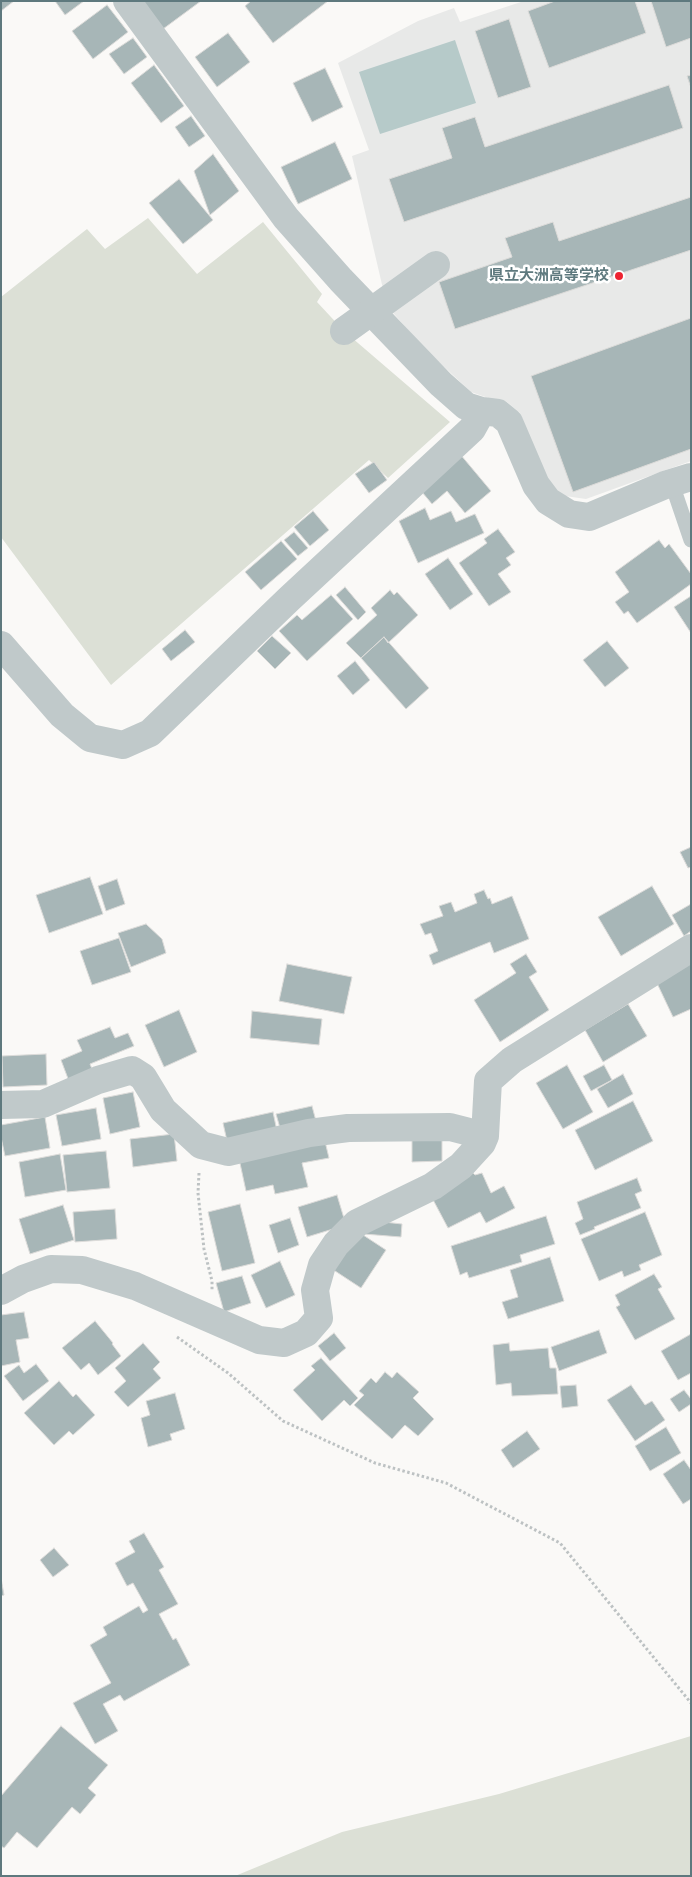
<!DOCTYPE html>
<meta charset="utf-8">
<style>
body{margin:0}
#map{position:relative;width:692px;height:1877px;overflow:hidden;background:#faf9f7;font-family:"IBM Plex Sans",sans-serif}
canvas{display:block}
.frame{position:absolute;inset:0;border:2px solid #5e797e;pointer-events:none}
</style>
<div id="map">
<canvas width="692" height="1877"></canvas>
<div class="frame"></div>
</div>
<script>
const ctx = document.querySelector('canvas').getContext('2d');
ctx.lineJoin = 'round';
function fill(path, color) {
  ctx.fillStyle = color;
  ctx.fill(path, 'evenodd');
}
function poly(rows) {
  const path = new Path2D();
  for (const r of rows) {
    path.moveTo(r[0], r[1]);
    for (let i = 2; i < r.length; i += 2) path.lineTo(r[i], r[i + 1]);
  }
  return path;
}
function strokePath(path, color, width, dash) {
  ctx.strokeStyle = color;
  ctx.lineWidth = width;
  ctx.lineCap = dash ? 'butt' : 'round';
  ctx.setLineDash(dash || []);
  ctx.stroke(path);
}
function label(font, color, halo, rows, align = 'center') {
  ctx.font = font + ' "IBM Plex Sans","Noto Sans JP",sans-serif';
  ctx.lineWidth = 5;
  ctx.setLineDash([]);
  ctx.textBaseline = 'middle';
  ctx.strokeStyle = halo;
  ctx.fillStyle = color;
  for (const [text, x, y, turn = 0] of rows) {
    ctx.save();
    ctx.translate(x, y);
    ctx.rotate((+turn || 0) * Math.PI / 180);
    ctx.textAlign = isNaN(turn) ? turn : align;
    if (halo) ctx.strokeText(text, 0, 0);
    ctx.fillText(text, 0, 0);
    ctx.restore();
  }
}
fill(poly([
 [524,1,691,1,691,461,586,499,565,496,550,488,520,413,507,402,491,399,471,392,423,347,387,306,352,156,369,150,338,63,418,21,454,8,460,22]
]), '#e8e9e8');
fill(poly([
 [148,218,197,274,263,222,322,294,317,302,344,331,450,422,388,478,369,460,111,685,1,537,1,297,87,229,105,249],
 [691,1736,691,1876,235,1876,342,1832,499,1794]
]), '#dce0d6');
fill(poly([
 [455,40,476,103,380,134,359,72]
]), '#b6cac9');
const building = poly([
 [1,1,14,1,1,11,1,1],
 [55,1,84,1,65,15,55,1],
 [143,1,201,1,163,29,143,1],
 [251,1,328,1,273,43,245,6,251,1],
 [555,1,635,1,646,33,549,68,528,11,555,1],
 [651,1,691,1,691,38,666,47,651,1],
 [107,5,128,32,93,59,72,31,107,5],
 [509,19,531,87,498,98,475,31,509,19],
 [228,33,250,62,217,87,195,57,228,33],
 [133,38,147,57,124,74,109,54,133,38],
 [154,65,184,106,161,123,131,83,154,65],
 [325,68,343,107,312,122,293,83,325,68],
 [691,75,691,88,687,76,691,75],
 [669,85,683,128,404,222,389,179,452,158,442,128,475,117,485,147,669,85],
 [191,116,205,136,189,147,175,127,191,116],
 [335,142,352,179,298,204,281,167,335,142],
 [213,154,239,191,210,215,194,171,213,154],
 [179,179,213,220,183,244,149,203,179,179],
 [691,197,691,250,455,329,439,282,512,257,505,238,553,222,559,241,691,197],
 [691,318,691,449,573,492,531,376,691,318],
 [460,454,491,491,465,513,447,491,432,504,422,492,460,454],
 [374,462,387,480,369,493,355,474,374,462],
 [425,508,430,520,451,511,456,522,475,514,484,533,418,563,399,521,425,508],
 [313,511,329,530,310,546,294,527,313,511],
 [498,529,515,552,506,558,511,565,498,574,511,592,489,606,459,563,487,543,484,539,498,529],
 [294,532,308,548,298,556,284,540,294,532],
 [659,540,665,548,669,544,691,574,691,584,637,623,628,611,624,614,615,602,629,592,615,572,659,540],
 [281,541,297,559,261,590,245,572,281,541],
 [448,558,473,594,450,610,425,574,448,558],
 [345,587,366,612,358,620,336,595,345,587],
 [390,590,394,595,397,592,418,615,388,643,384,637,361,658,346,643,377,615,371,608,390,590],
 [331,595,353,619,307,661,279,631,297,615,302,620,331,595],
 [691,596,691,633,674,607,691,596],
 [185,630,195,642,171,661,162,649,185,630],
 [272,636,291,653,275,669,257,651,272,636],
 [384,637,429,688,406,709,361,658,384,637],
 [607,641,629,668,605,687,583,660,607,641],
 [355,661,370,680,353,695,337,676,355,661],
 [691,847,691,867,688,868,680,852,691,847],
 [90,877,103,914,49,933,36,895,90,877],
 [117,879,125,904,106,911,98,886,117,879],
 [652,886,674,924,621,956,598,917,652,886],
 [484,890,488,899,490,898,492,904,512,896,529,939,494,953,490,942,433,965,429,955,438,951,431,933,425,935,420,924,443,916,439,906,451,902,455,912,477,903,474,894,484,890],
 [691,904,691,931,684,936,672,915,691,904],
 [146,924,162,939,166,953,131,967,118,933,146,924],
 [119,938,131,972,92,985,80,951,119,938],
 [526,954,537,972,529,977,549,1010,500,1042,474,1000,516,973,510,964,526,954],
 [691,962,691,1009,673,1017,655,979,691,962],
 [287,964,352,977,344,1014,279,1001,287,964],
 [628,1004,647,1036,603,1062,585,1030,628,1004],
 [179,1010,197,1052,164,1067,145,1025,179,1010],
 [252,1011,322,1019,319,1045,250,1038,252,1011],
 [110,1027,115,1038,128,1033,134,1046,90,1064,94,1074,70,1084,61,1060,82,1051,77,1040,110,1027],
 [46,1054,47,1085,3,1087,2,1056,46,1054],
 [567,1065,593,1112,563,1129,536,1083,567,1065],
 [604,1065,612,1080,591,1091,583,1076,604,1065],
 [623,1074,633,1094,608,1108,597,1089,623,1074],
 [133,1092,140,1127,110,1134,103,1098,133,1092],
 [633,1101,653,1141,595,1170,575,1130,633,1101],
 [312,1106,316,1121,280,1128,276,1114,312,1106],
 [96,1108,101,1139,62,1146,56,1115,96,1108],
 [273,1112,277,1131,227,1141,223,1123,273,1112],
 [45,1117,50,1148,5,1156,1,1137,1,1125,45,1117],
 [323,1133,329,1158,302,1163,308,1187,275,1194,273,1185,246,1191,238,1154,323,1133],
 [174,1134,177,1161,133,1167,130,1139,174,1134],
 [442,1137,442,1161,412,1162,412,1138,442,1137],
 [106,1151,110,1188,67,1192,63,1155,106,1151],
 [60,1154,66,1190,25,1197,19,1162,60,1154],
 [473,1173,475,1175,482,1173,491,1193,504,1186,515,1208,486,1223,480,1212,448,1228,430,1194,473,1173],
 [637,1178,642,1191,635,1194,641,1208,594,1227,595,1229,580,1235,575,1223,583,1219,577,1202,637,1178],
 [337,1195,346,1225,307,1237,298,1207,337,1195],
 [240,1204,255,1263,222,1271,208,1212,240,1204],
 [63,1205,74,1240,30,1254,19,1219,63,1205],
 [115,1209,117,1239,75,1242,73,1212,115,1209],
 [645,1212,662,1255,639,1265,641,1270,624,1277,622,1271,599,1281,581,1239,645,1212],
 [546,1216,555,1244,520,1255,522,1262,469,1278,467,1272,460,1275,451,1246,546,1216],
 [290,1218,299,1245,278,1253,269,1225,290,1218],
 [365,1220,402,1224,401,1237,364,1234,365,1220],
 [357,1231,386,1250,361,1288,329,1267,357,1231],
 [550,1257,564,1301,508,1319,502,1302,518,1297,510,1270,550,1257],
 [280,1261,295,1295,266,1308,251,1275,280,1261],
 [654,1274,662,1287,658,1289,675,1319,635,1340,616,1307,620,1305,615,1295,654,1274],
 [242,1276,251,1303,224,1312,216,1283,242,1276],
 [24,1312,29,1338,16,1340,20,1362,1,1366,1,1315,24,1312],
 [95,1321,113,1343,112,1344,121,1356,98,1375,89,1363,81,1370,62,1348,95,1321],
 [599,1330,607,1353,559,1371,551,1347,599,1330],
 [334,1333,346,1348,330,1361,318,1346,334,1333],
 [691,1334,691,1373,678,1380,661,1351,691,1334],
 [143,1343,160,1362,153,1369,161,1378,128,1407,114,1392,126,1381,115,1368,143,1343],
 [509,1343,510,1351,548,1348,550,1368,556,1368,558,1394,512,1396,511,1383,496,1385,493,1345,509,1343],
 [321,1358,358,1398,350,1406,344,1400,322,1421,293,1390,315,1370,311,1366,321,1358],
 [36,1364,49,1381,23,1401,4,1376,19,1365,24,1373,36,1364],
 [385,1372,392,1378,397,1372,419,1392,413,1398,434,1419,418,1436,405,1425,392,1439,354,1405,364,1395,359,1391,371,1378,376,1383,385,1372],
 [59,1381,73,1397,76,1394,95,1415,73,1435,69,1431,54,1445,24,1413,59,1381],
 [576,1385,578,1406,562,1408,560,1386,576,1385],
 [631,1385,645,1405,652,1401,665,1420,635,1441,607,1400,631,1385],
 [684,1390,691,1399,691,1404,679,1412,670,1399,684,1390],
 [175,1393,185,1429,170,1434,172,1440,148,1447,141,1418,150,1415,146,1401,175,1393],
 [666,1427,681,1453,650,1471,635,1446,666,1427],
 [527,1431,540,1449,513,1468,501,1450,527,1431],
 [684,1460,691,1470,691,1499,683,1504,663,1474,684,1460],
 [144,1533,164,1567,159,1570,178,1604,159,1614,173,1640,176,1638,190,1665,124,1701,120,1695,103,1704,118,1731,95,1744,73,1703,111,1683,90,1645,107,1635,103,1627,139,1606,143,1613,148,1610,133,1583,127,1586,115,1563,135,1552,129,1541,144,1533],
 [54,1548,69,1565,53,1577,40,1560,54,1548],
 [1,1578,4,1595,1,1596,1,1578],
 [61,1726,108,1765,88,1788,96,1795,80,1814,72,1807,37,1848,17,1832,4,1848,1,1846,1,1796,61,1726]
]);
fill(building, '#a7b6b7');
strokePath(building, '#dcdbd9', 1);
strokePath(poly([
 [199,1173,198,1193,204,1249,212,1281,212,1290],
 [177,1337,228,1373,283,1421,375,1463,446,1483,560,1543,691,1703]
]), '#bdc2c3', 3, [2.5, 2.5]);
strokePath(poly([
 [672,484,691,540]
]), '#c0c9ca', 15);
strokePath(poly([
 [127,1,286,218,341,280,441,384,466,406,482,411,498,413,509,422,536,485,548,501,569,514,589,517,665,485,691,477],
 [1,645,62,715,90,738,123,745,150,733,289,599,472,429,482,411],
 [1,1105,43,1104,98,1080,132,1070,143,1077,163,1110,201,1145,228,1152,309,1133,348,1128,450,1127,485,1136,488,1081,512,1060,691,948],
 [1,1291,23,1279,51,1269,82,1270,135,1286,259,1340,284,1343,306,1333,319,1318,315,1290,322,1265,336,1244,357,1223,433,1186,461,1166,482,1143,485,1136]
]), '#c0c9ca', 28);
strokePath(poly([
 [344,331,436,265]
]), '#c0c9ca', 28);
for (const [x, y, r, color] of [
 [619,276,5,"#ed2432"]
]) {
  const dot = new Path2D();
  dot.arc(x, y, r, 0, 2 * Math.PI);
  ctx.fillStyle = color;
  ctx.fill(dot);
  strokePath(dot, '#fff', 2);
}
label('bold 15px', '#5e797e', '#fff', [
 ["県立大洲高等学校",609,276]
], 'right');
</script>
